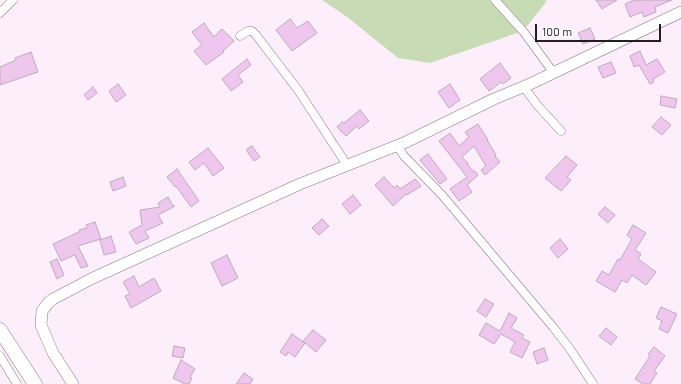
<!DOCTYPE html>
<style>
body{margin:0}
#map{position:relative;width:681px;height:384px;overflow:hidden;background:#fceffb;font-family:Barlow,sans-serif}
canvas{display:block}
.scale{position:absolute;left:535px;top:24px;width:126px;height:18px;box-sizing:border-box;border:2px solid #221e22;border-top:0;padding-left:5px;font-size:12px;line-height:14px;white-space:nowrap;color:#221e22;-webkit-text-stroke:3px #fff;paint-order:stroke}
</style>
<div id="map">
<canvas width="681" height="384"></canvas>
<div class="scale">100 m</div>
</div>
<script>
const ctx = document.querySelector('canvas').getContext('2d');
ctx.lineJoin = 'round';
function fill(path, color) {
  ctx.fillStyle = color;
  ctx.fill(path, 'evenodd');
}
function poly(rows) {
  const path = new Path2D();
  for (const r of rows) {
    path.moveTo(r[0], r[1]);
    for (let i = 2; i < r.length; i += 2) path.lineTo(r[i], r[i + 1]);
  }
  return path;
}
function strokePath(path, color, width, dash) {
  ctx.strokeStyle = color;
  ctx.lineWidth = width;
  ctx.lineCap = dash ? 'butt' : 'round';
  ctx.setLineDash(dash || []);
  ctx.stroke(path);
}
fill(poly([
 [322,0,545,0,547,1,523,31,430,63,398,58,347,17]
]), '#c7dcb4');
const building = poly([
 [596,0,617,0,602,9,596,0],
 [634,0,672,0,655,7,656,12,644,17,642,12,630,17,625,4,634,0],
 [290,19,297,28,308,21,317,33,292,51,276,30,290,19],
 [204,23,214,37,222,29,234,41,223,51,224,52,206,65,194,51,202,45,192,32,204,23],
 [590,28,595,39,583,44,578,33,590,28],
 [640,51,646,65,657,59,665,72,653,79,654,82,650,84,639,65,634,67,630,56,640,51],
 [31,52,38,72,0,85,0,67,16,60,15,58,31,52],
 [247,59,251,65,238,75,243,82,231,91,222,79,247,59],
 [611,62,616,73,603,78,598,67,611,62],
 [500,63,511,78,503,84,501,82,489,91,480,79,500,63],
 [118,84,126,95,116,102,109,91,118,84],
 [450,84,460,100,449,108,438,92,450,84],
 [93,87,97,93,88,100,84,95,93,87],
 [661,96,677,99,675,108,660,105,661,96],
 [360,110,369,121,359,129,357,126,346,136,337,127,342,122,344,123,360,110],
 [661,117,671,125,662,135,652,127,661,117],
 [478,124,488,140,487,140,496,155,495,156,500,162,485,175,481,170,486,166,474,146,462,157,468,163,467,164,474,172,475,171,478,175,467,185,472,192,459,201,450,189,467,177,439,141,450,133,459,146,469,137,465,132,478,124],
 [252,146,260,157,254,161,246,150,252,146],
 [208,148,224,168,213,176,204,163,195,170,189,162,208,148],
 [428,154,447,179,440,184,420,160,428,154],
 [566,156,577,165,567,177,571,180,561,191,545,178,566,156],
 [177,169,199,201,191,207,176,186,175,187,167,177,177,169],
 [123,177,126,186,113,191,110,182,123,177],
 [384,177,394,188,397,185,400,189,415,179,421,186,407,195,406,194,393,206,375,185,384,177],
 [353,195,361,205,350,214,342,204,353,195],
 [168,197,173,206,175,206,158,215,163,223,145,231,149,238,136,244,129,232,142,225,140,210,160,207,158,203,168,197],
 [605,207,615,215,608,223,598,214,605,207],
 [322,219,329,226,319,235,312,228,322,219],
 [95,222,101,239,78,246,88,266,81,268,75,255,61,261,53,244,79,232,79,230,87,228,86,225,95,222],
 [633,225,646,233,635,250,641,254,638,259,656,272,646,285,632,275,627,283,622,280,615,292,596,281,602,271,609,275,618,259,620,260,632,239,627,235,633,225],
 [111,236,116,252,104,255,100,240,111,236],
 [560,239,568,249,558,258,550,248,560,239],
 [227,255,238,278,222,286,211,263,227,255],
 [57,259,64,275,57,279,50,262,57,259],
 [134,276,139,287,154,278,161,291,131,308,125,296,130,294,123,282,134,276],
 [485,299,494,304,486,317,477,311,485,299],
 [661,307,677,314,668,333,659,329,662,321,656,318,661,307],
 [509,313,517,318,511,328,524,335,522,338,530,342,522,358,510,352,515,342,501,334,494,344,479,335,486,323,500,331,509,313],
 [606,328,617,337,611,345,599,336,606,328],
 [313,330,326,340,316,352,303,341,313,330],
 [292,334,305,343,295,357,288,352,286,356,280,352,292,334],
 [174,346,185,348,183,358,172,356,174,346],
 [654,347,665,356,654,371,657,373,650,384,643,384,635,379,650,356,648,354,654,347],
 [544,348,548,360,537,364,533,352,544,348],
 [181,360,195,369,190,377,192,378,189,384,185,384,173,378,181,360],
 [244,373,253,379,250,384,236,384,244,373]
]);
fill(building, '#efc6ed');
strokePath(building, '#baadb9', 1);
const street = poly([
 [495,0,523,31,553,72],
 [0,13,13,0],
 [240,36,248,31,252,31,256,35,298,90,347,165],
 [523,86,538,106,561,131],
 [397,145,404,156,442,195,553,327,570,349,593,384],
 [0,356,17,384]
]);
const secondary = poly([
 [73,384,53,353,41,325,42,311,49,302,53,299,93,278,300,184,406,142,494,99,530,84,681,12]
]);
const highway = poly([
 [0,330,35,384]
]);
strokePath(street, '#857984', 9);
strokePath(secondary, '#857984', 12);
strokePath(highway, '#857984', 15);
strokePath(street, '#fff', 8);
strokePath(secondary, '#fff', 11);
strokePath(highway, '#fff', 14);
</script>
